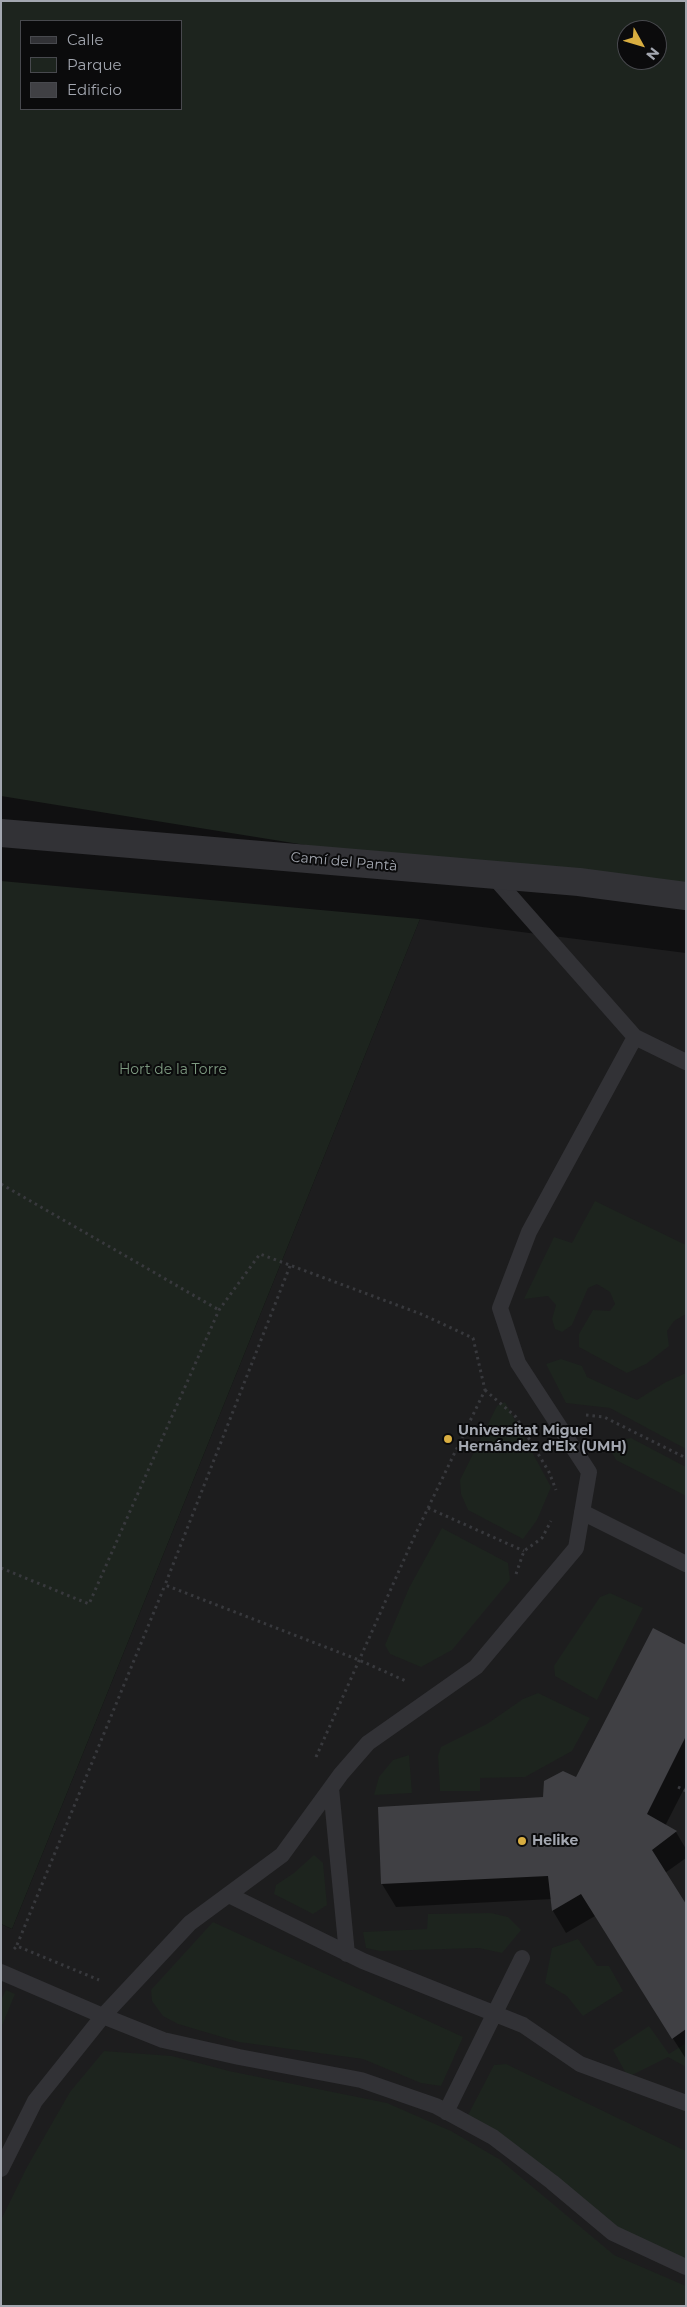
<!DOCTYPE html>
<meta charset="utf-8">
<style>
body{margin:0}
#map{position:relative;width:687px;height:2307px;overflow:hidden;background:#101011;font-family:Montserrat,sans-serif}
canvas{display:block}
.frame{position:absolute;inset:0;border:2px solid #a3a7b0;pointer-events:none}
.legend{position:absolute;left:20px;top:20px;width:162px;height:90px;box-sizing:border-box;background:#0b0b0c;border:1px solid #48494e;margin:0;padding:6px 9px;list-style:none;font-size:15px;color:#a3a7b0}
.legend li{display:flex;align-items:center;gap:10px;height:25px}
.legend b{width:25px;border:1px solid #48494e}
.north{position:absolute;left:617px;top:20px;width:50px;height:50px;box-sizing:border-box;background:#0b0b0c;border:1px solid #48494e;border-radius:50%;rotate:129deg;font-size:14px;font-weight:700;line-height:20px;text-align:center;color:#a3a7b0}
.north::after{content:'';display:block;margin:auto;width:18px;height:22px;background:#d9ae41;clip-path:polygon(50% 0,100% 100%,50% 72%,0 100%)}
</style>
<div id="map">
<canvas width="687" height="2307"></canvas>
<div class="frame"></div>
<ul class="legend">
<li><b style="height:6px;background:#323236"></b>Calle</li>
<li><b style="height:14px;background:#1d241e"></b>Parque</li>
<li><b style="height:14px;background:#404044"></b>Edificio</li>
</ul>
<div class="north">N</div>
</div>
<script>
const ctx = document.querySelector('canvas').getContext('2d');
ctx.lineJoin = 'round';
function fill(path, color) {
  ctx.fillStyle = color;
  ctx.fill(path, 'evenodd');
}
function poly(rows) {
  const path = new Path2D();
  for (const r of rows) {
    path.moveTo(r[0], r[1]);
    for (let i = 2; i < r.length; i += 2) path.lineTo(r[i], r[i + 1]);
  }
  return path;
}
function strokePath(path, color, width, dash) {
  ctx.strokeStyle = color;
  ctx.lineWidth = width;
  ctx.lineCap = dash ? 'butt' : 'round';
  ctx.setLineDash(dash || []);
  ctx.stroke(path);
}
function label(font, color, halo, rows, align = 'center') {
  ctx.font = font + ' Montserrat,sans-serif';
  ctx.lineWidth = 4;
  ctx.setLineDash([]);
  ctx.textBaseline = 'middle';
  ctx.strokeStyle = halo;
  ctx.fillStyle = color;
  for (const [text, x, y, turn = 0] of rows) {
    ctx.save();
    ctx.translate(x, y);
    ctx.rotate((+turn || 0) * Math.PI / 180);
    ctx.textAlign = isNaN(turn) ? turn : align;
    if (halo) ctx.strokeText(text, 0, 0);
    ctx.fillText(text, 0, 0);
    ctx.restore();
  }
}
fill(poly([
 [420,919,686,953,686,2306,1,2306,1,1924,12,1929]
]), '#1d1d1e');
fill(poly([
 [1,1,686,1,686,902,492,875,1,796],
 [21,21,181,21,181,109,21,109],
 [627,30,657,30,657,60,627,60],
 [1,881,420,919,12,1929,1,1924],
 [595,1201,686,1245,686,1314,674,1321,667,1331,669,1346,646,1364,627,1373,579,1347,579,1334,593,1310,610,1311,615,1304,610,1292,597,1284,588,1288,572,1325,562,1332,555,1329,552,1319,556,1305,548,1296,524,1299,554,1237,572,1243],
 [561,1359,582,1366,587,1377,637,1400,666,1382,686,1373,686,1449,610,1408,566,1403,546,1364],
 [505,1402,551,1487,537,1520,523,1539,468,1510,461,1494,460,1480,497,1406],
 [631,1438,686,1467,686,1496,616,1460,607,1443],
 [442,1528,508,1563,510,1580,452,1650,421,1667,390,1654,385,1645,409,1588],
 [610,1593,643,1608,597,1700,555,1676,554,1666,600,1597],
 [538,1693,590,1718,572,1751,525,1777,480,1778,480,1791,440,1791,438,1756,441,1747,487,1724,523,1699],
 [409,1755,412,1793,374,1795,379,1777,393,1760],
 [314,1855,323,1863,327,1905,313,1914,274,1894,276,1885,294,1873],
 [491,1913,508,1917,521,1930,502,1953,479,1948,380,1951,366,1948,363,1932,427,1929,428,1914],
 [213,1922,463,2037,441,2086,421,2083,363,2059,239,2042,178,2024,163,2016,152,2001,151,1990],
 [578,1939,597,1966,609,1966,623,1991,583,2016,567,1996,545,1983,552,1948],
 [6,1990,15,1994,1,2028,1,2000],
 [649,2026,669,2054,686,2043,686,2067,668,2057,628,2077,613,2050],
 [104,2051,172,2056,229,2071,387,2103,451,2131,499,2159,614,2255,686,2286,686,2306,1,2306,1,2220,27,2167,70,2092],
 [506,2064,686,2151,686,2262,595,2217,467,2117,494,2065]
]), '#1d241e');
fill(poly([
 [686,1646,686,1785,665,1826,676,1832,686,1849,686,1858,665,1873,686,1906,686,2059,595,1916,566,1933,553,1911,552,1899,396,1907,382,1884,380,1808,544,1798,577,1779]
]), '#0007');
fill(poly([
 [653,1628,686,1645,686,1736,647,1814,677,1831,652,1850,686,1904,686,2029,672,2039,581,1894,552,1911,548,1876,381,1884,378,1807,543,1797,544,1781,563,1771,576,1777]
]), '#404044');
strokePath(poly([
 [1,1184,219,1310],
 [290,1266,165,1585,359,1660,408,1682],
 [485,1390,516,1417,549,1472,556,1490],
 [586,1415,604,1417,686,1458],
 [428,1508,524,1551],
 [1,1568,89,1604,219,1310,260,1254,421,1314,473,1338,485,1390,415,1535,316,1757],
 [516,1574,524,1551,542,1538,551,1521],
 [678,1787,686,1791],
 [17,1945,165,1585],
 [14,1949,17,1946,99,1980]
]), '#38393d', 3, [2.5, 4]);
strokePath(poly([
 [635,1037,686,1062],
 [582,1512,686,1564],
 [331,1788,347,1954],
 [229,1895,363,1961,523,2025,580,2064,686,2103],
 [1,1972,103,2016,163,2040,239,2057,361,2080,436,2106,493,2137,552,2182,613,2233,686,2267],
 [446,2112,522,1958],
 [1,2169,35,2101,103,2016,190,1923,282,1855,341,1774,368,1743,476,1667,576,1548,589,1472,518,1363,500,1308,529,1232,635,1037,492,875]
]), '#323236', 16);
strokePath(poly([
 [1,833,579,882,686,896]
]), '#323236', 28);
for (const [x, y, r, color] of [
 [448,1439,5,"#d9ae41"],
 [522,1841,5,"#d9ae41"]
]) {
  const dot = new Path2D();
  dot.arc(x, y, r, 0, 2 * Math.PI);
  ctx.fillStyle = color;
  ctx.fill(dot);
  strokePath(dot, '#0b0b0c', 2);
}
label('14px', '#a3a7b0', '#0b0b0c', [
 ["Camí del Pantà",344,862,5]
]);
label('14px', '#7d9980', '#0b0b0c', [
 ["Hort de la Torre",173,1070]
]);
label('bold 14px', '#a3a7b0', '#0b0b0c', [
 ["Universitat Miguel",458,1431],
 ["Hernández d'Elx (UMH)",458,1447],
 ["Helike",532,1841]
], 'left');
</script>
